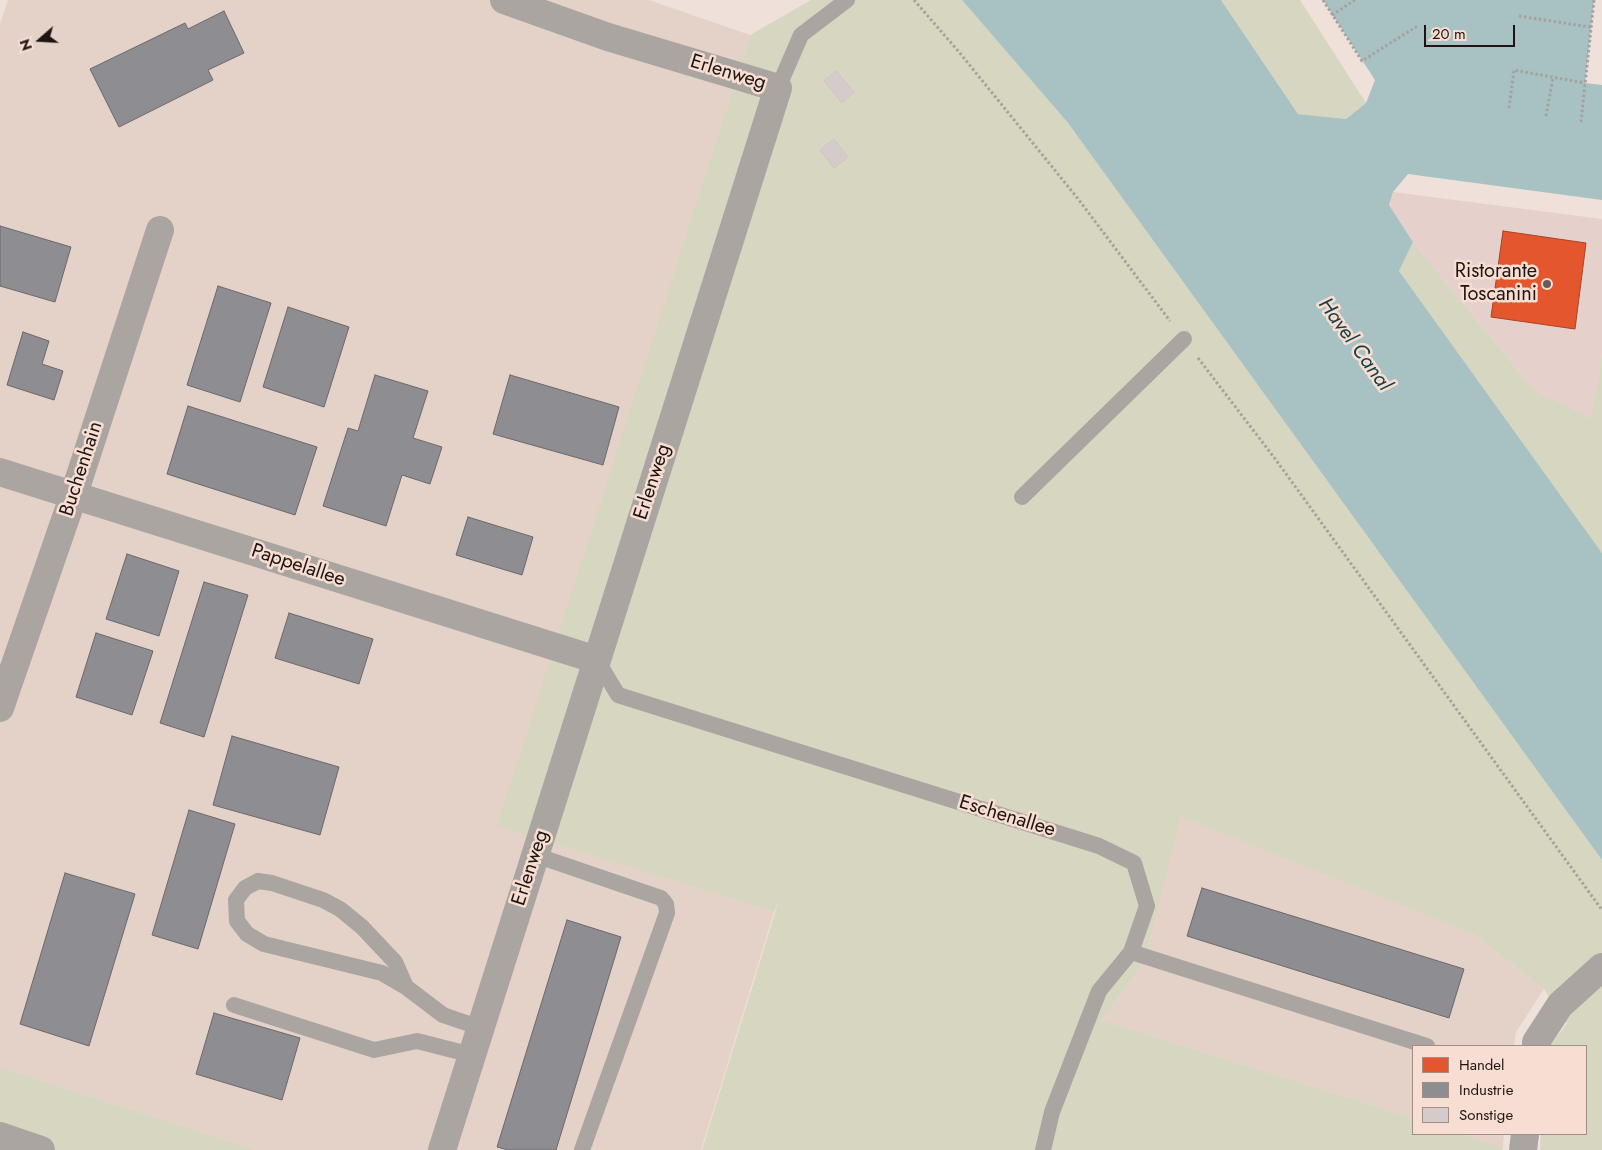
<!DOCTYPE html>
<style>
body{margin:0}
#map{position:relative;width:1602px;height:1150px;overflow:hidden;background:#efe0da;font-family:Jost,sans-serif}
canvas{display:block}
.legend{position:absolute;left:1412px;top:1045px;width:175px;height:90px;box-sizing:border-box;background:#f7ddd2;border:1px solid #a08d85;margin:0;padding:6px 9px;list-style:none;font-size:15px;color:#1e1512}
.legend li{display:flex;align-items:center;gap:10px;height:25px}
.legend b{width:25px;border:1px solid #a08d85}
.north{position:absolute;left:15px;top:15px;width:50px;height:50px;-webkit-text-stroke:4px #f7ddd2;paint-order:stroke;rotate:251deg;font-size:14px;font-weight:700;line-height:20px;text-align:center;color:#1e1512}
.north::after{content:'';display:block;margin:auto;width:18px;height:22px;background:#1e1512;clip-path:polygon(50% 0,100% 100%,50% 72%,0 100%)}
.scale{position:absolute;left:1424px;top:25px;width:91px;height:22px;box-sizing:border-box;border:2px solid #1e1512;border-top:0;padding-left:6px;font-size:15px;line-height:18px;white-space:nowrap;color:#1e1512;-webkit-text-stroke:4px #f7ddd2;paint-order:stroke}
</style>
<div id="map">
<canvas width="1602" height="1150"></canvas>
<ul class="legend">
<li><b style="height:14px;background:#e4572e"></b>Handel</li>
<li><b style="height:14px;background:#8d8d92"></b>Industrie</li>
<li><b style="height:14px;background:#d6cbcb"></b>Sonstige</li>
</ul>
<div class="north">N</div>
<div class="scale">20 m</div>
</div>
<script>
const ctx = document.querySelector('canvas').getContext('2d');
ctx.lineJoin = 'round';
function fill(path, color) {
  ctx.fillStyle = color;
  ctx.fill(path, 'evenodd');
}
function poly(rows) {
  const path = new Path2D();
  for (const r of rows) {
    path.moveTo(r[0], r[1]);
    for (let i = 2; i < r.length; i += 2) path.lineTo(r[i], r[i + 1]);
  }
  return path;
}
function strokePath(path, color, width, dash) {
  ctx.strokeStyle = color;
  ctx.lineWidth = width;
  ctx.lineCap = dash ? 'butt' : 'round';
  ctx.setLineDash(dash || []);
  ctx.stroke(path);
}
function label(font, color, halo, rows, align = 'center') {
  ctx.font = font + ' Jost,sans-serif';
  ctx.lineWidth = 5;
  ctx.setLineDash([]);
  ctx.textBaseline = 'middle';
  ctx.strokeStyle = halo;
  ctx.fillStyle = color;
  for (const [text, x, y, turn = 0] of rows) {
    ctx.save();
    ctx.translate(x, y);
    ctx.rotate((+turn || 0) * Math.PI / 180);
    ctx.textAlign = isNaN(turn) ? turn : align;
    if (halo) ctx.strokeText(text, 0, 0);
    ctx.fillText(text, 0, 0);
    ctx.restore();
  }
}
fill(poly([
 [1393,192,1602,219,1602,354,1591,418,1534,390,1413,242,1389,205]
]), '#e6d0cb');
fill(poly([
 [8,0,649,0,750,35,498,826,774,912,701,1150,256,1150,0,1067,0,24],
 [1181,817,1473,934,1544,989,1516,1032,1514,1046,1413,1046,1413,1118,1102,1020,1145,961],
 [1462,1134,1504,1134,1503,1147]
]), '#e4d2c8');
fill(poly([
 [811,0,962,0,1068,123,1602,860,1602,1150,1540,1150,1541,1134,1586,1134,1586,1046,1550,1046,1567,1023,1544,989,1473,934,1181,817,1145,961,1102,1020,1413,1118,1413,1134,1462,1134,1503,1147,1502,1150,702,1150,779,900,774,912,497,826,750,35],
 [1221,0,1300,0,1366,103,1346,119,1298,114],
 [1413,242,1534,390,1591,418,1602,354,1602,553,1399,271],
 [0,1067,256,1150,0,1150]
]), '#d7d6c0');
fill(poly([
 [962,0,1221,0,1298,114,1346,119,1366,103,1375,80,1323,0,1594,0,1585,83,1602,85,1602,200,1408,174,1393,192,1389,205,1413,242,1399,271,1602,553,1602,860,1068,123]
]), '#a8c2c4');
const shops = poly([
 [1503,231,1586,243,1575,329,1491,317,1503,231]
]);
fill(shops, '#e4572e');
strokePath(shops, '#a94326', 1);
const industry = poly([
 [224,11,244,53,208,70,213,80,119,127,90,69,185,23,188,29,224,11],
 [0,226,71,247,55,302,0,286,0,226],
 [218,286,271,303,240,402,187,385,218,286],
 [288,307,349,327,324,407,263,387,288,307],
 [23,332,49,341,42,364,63,371,54,400,7,385,23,332],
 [375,375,428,391,413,438,442,447,430,484,402,475,386,526,323,506,348,428,358,431,375,375],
 [510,375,619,407,603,465,493,434,510,375],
 [188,406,317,447,295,515,167,474,188,406],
 [468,517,533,537,522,575,456,555,468,517],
 [127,554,179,571,159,636,106,619,127,554],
 [204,582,248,595,204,737,160,723,204,582],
 [289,613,373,639,359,684,275,658,289,613],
 [96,633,153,651,132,715,76,697,96,633],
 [232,736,339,767,320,835,213,805,232,736],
 [189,810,235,824,198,949,152,935,189,810],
 [65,873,135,894,89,1046,20,1024,65,873],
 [1202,888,1464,969,1449,1018,1187,936,1202,888],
 [567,920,621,937,556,1150,508,1150,497,1147,567,920],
 [214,1013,300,1038,282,1100,196,1074,214,1013]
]);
fill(industry, '#8d8d92');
strokePath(industry, '#6c696c', 1);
const building = poly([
 [836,71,854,92,842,103,824,81,836,71],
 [834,139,848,157,834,168,820,150,834,139]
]);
fill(building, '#d6cbcb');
strokePath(building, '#d0c5c6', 1);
strokePath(poly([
 [914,0,959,52,1079,200,1170,321],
 [1323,0,1362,61,1419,25],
 [1332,15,1355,0],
 [1519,16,1590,27],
 [1509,108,1514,70,1585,83],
 [1546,116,1553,78],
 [1581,122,1594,0],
 [1198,358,1276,460,1602,910]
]), '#a6a19d', 3, [2.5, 2.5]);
strokePath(poly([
 [778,88,801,35,847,0],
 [1022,497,1184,339],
 [597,660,618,695,1099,846,1134,863,1147,906,1131,952,1099,991,1052,1112,1043,1150],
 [535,855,661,898,666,904,667,913,582,1150],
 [1131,952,1427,1046],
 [406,987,395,962,362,927,340,909,323,900,272,883,258,881,245,888,236,900,237,921,247,934,264,944,382,973,406,987,443,1015,481,1028],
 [234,1005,374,1050,417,1041,472,1055]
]), '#aaa5a0', 16);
strokePath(poly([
 [0,472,597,660],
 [0,708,74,494,160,230],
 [1536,1046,1536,1042,1560,1005,1602,967],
 [0,1136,41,1150],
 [442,1150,778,88,608,37,504,0],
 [1523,1150,1525,1134]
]), '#aaa5a0', 28);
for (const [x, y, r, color] of [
 [1547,284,5,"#675c58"]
]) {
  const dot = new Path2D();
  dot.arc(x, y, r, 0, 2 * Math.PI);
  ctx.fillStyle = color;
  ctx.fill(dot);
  strokePath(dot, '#f7ddd2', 2);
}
label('20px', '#1e1512', '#f7ddd2', [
 ["Erlenweg",728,73,17],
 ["Buchenhain",82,469,-72],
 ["Erlenweg",653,482,-72],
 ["Pappelallee",298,566,18],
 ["Eschenallee",1007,817,17],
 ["Erlenweg",531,868,-72]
]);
label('20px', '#1e1512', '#f7ddd2', [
 ["Ristorante",1537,272],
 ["Toscanini",1537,295]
], 'right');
label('italic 21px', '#143f44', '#f7ddd2', [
 ["Havel Canal",1354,345,54]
]);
</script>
